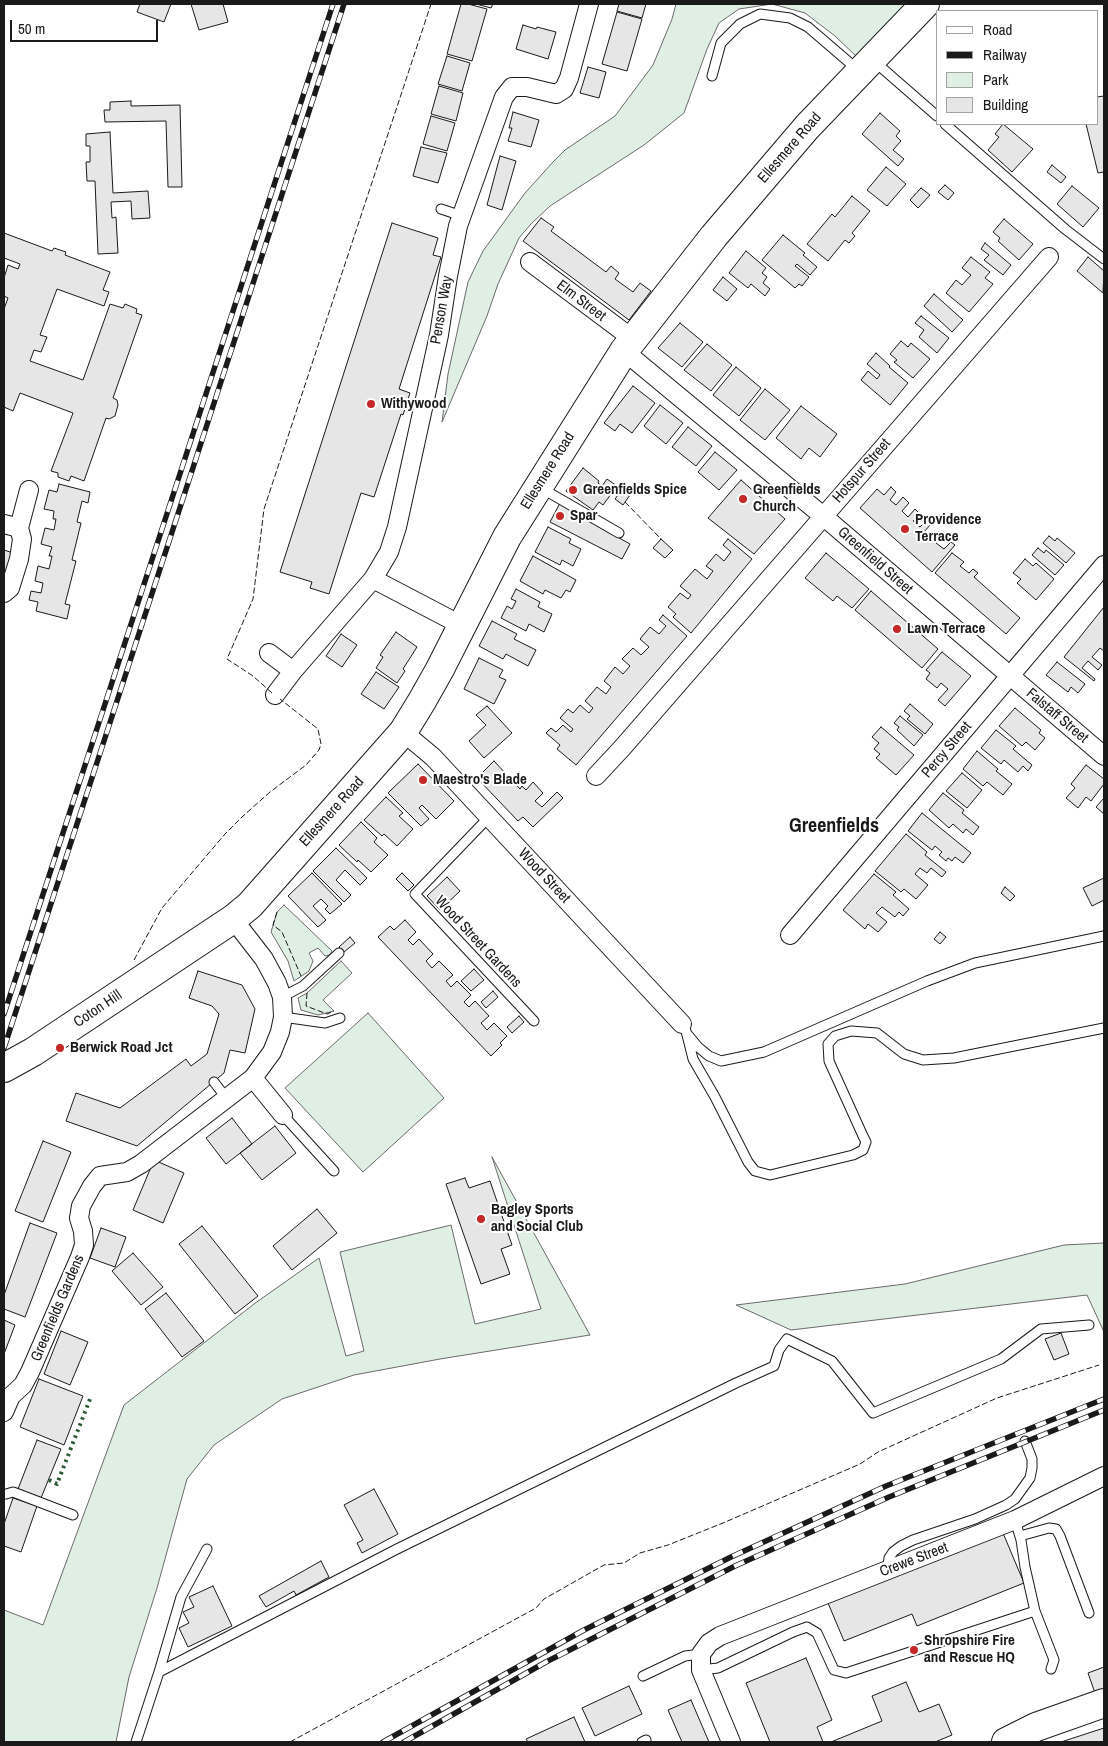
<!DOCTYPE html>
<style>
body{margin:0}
#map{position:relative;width:1108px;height:1746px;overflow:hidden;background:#fff;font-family:"Archivo Narrow",sans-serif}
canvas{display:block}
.frame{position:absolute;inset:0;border:5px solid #1a1a1a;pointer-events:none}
.legend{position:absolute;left:936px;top:10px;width:162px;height:115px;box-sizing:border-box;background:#fff;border:1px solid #a3a3a3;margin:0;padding:6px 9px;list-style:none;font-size:15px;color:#1a1a1a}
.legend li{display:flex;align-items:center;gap:10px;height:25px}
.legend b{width:25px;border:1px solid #a3a3a3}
.scale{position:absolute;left:10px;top:20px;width:148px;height:22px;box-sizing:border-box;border:2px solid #1a1a1a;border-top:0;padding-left:6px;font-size:15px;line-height:18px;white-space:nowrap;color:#1a1a1a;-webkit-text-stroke:4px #fff;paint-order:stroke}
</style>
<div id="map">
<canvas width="1108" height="1746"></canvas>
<div class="frame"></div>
<ul class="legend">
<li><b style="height:6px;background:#fff"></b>Road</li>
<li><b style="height:6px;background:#1a1a1a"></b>Railway</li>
<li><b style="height:14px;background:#e0efe3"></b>Park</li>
<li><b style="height:14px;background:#e6e6e6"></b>Building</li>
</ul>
<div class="scale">50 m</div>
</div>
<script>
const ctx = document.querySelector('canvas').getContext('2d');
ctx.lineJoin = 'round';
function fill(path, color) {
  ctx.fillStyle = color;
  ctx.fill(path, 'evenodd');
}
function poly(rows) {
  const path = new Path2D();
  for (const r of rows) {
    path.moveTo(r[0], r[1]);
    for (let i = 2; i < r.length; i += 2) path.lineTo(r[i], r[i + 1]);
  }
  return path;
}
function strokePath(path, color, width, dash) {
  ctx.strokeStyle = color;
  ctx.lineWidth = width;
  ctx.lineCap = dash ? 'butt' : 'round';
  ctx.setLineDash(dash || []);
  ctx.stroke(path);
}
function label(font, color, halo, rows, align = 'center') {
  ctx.font = font + ' "Archivo Narrow",sans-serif';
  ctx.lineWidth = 4;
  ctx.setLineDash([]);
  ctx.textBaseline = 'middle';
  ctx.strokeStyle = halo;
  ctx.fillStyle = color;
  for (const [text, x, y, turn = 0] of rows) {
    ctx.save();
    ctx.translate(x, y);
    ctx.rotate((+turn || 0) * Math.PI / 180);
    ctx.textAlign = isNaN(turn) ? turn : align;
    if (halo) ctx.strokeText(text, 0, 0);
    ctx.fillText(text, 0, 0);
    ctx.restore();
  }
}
const green = poly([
 [676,4,905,4,858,58,835,36,805,13,772,4,739,9,719,23,707,49,684,113,644,145,550,206,531,224,519,238,498,284,487,316,442,422,448,374,468,282,483,251,525,193,553,162,565,150,615,116,653,65,672,19,676,4],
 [284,905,332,951,330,955,325,956,318,948,309,953,313,961,309,971,294,981,288,961,271,932,277,912,284,905],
 [341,961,352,973,323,1000,334,1011,318,1015,301,1010,298,998,307,993,341,961],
 [368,1013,444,1098,363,1172,285,1088,368,1013],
 [492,1157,590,1335,440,1359,354,1375,282,1399,214,1445,187,1479,157,1588,129,1677,116,1742,4,1742,4,1610,43,1625,124,1405,254,1304,319,1258,346,1356,364,1351,340,1252,451,1225,475,1324,541,1309,492,1157],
 [1104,1243,1104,1332,1087,1295,791,1330,736,1305,905,1284,1064,1245,1104,1243]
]);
fill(green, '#e0efe3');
strokePath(green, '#6a6a6a', 1);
const building = poly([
 [140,4,171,4,164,22,137,12,140,4],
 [191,4,223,4,228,22,199,30,191,4],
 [461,4,468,4,487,9,472,61,447,54,461,4],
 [476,4,493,4,491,8,476,4],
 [619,4,646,4,642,18,617,11,619,4],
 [617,12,642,19,627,71,602,64,617,12],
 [523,25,536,29,537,27,556,32,548,59,516,49,523,25],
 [447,56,470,63,462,91,438,84,447,56],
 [588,67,606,72,599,98,580,93,588,67],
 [439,86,463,93,456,121,431,114,439,86],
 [1104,96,1104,172,1098,173,1086,124,1097,124,1097,97,1104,96],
 [131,101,131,106,180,105,182,187,168,187,166,121,105,122,104,110,110,110,110,102,131,101],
 [513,112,539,120,531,147,508,141,512,128,509,128,513,112],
 [880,113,900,131,896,136,901,141,893,150,904,159,898,166,862,134,880,113],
 [431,116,455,123,447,151,423,144,431,116],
 [1003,124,1033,149,1012,172,988,150,999,137,995,134,1003,124],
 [110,132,113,193,148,191,150,218,132,219,131,201,111,202,112,218,116,217,118,253,98,254,95,181,87,181,86,162,90,162,90,146,86,146,86,134,110,132],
 [421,147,447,153,438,183,413,176,421,147],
 [500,156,516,161,502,210,487,205,500,156],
 [1052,165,1066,177,1061,183,1047,172,1052,165],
 [886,167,906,184,887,206,867,190,886,167],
 [945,185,954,193,948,200,938,192,945,185],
 [1072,186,1099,208,1083,227,1057,204,1072,186],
 [921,188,930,195,918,208,910,200,921,188],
 [852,196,870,211,852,233,855,236,849,243,845,240,828,261,807,244,832,214,835,217,852,196],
 [541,218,554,227,551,231,606,272,611,266,619,273,615,279,633,292,640,283,651,291,629,320,523,241,541,218],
 [1004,219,1033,244,1019,260,998,241,1000,238,993,232,1004,219],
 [392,223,438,238,433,255,441,257,399,389,410,393,403,415,401,414,374,497,361,493,329,594,310,588,312,582,280,572,392,223],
 [4,233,52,251,54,248,66,252,65,255,110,272,103,290,109,292,104,306,57,289,40,335,47,337,41,352,34,350,30,361,83,380,110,304,123,308,125,304,137,309,136,313,142,315,113,398,117,400,118,405,115,416,109,419,106,418,84,481,71,476,69,481,58,477,58,473,51,471,73,413,20,393,13,411,4,407,4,309,8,298,4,296,4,278,8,265,18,269,20,264,4,258,4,233],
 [783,235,805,253,803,255,817,267,810,275,797,264,795,266,809,277,802,286,799,284,795,288,762,260,783,235],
 [985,243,1011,265,1003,275,984,260,989,255,981,249,985,243],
 [746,251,766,268,762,273,767,277,763,283,770,289,765,296,751,284,748,288,729,273,746,251],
 [971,257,990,272,985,278,993,284,969,312,946,293,956,280,962,285,971,275,962,268,971,257],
 [1088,257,1104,271,1103,293,1077,271,1088,257],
 [723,277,737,289,727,301,713,290,723,277],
 [934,294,963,320,952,332,924,306,934,294],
 [921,316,949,338,937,353,919,337,924,330,915,323,921,316],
 [680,323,703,342,682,367,658,348,680,323],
 [901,341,908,347,911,343,930,359,913,378,894,362,897,360,890,354,901,341],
 [707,344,732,365,711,391,684,370,707,344],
 [876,353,890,366,889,367,908,383,890,405,861,380,868,371,877,379,880,375,867,364,876,353],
 [736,367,761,388,739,416,713,395,736,367],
 [633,386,655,403,632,433,620,424,615,431,604,423,633,386],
 [765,389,790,410,765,440,740,420,765,389],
 [660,405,683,423,666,444,644,426,660,405],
 [801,406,837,434,820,457,809,448,801,459,776,438,801,406],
 [688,427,712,446,696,466,672,447,688,427],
 [715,452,737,470,719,490,698,472,715,452],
 [583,468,599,481,598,483,602,486,607,479,617,486,603,505,599,502,593,510,566,491,583,468],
 [741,480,785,519,754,554,708,518,741,480],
 [59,484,90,492,88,503,82,501,77,522,81,523,72,560,76,561,65,604,70,605,67,619,36,611,38,602,29,600,31,591,41,593,43,583,35,581,38,566,49,569,52,556,49,556,52,547,41,544,45,528,54,530,56,519,53,519,54,511,44,509,49,490,57,492,59,484],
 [891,487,896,492,890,500,896,505,903,497,909,503,902,511,908,517,915,509,920,514,913,521,920,527,926,521,930,525,924,532,933,539,939,531,943,535,936,543,944,549,951,542,955,545,932,572,860,508,877,489,884,495,891,487],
 [622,489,630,495,623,505,615,499,622,489],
 [560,503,591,520,590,522,630,544,622,559,550,522,560,503],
 [548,527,571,539,569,543,581,549,573,566,562,560,560,565,535,552,548,527],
 [1049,536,1055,541,1057,538,1075,553,1066,563,1043,543,1049,536],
 [661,539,673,550,665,558,653,548,661,539],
 [728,539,752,559,691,633,673,617,676,614,668,607,680,593,688,599,691,595,680,586,695,569,707,579,713,571,706,566,716,554,724,561,731,552,723,545,728,539],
 [1038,548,1044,553,1046,550,1064,565,1055,575,1032,555,1038,548],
 [4,550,13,553,6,577,4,576,4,550],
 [826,553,869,589,852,608,837,596,833,601,805,578,826,553],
 [952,553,964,562,960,566,969,573,973,569,978,573,974,577,1020,618,1006,634,935,573,952,553],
 [533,556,576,580,570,592,566,590,561,598,545,590,543,594,520,581,533,556],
 [1025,559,1033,566,1036,563,1054,579,1036,600,1017,583,1021,579,1013,573,1025,559],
 [516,589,540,602,538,607,552,614,544,632,529,624,526,631,501,618,507,606,512,609,516,601,511,599,516,589],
 [871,591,938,649,922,668,855,610,871,591],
 [1104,607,1104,651,1100,648,1092,657,1102,665,1098,670,1088,661,1082,668,1095,679,1094,681,1064,657,1104,607],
 [663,615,687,636,576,765,557,749,560,745,546,733,551,728,556,732,563,725,571,732,573,729,560,718,568,709,573,713,580,705,589,713,593,708,585,701,597,687,606,694,611,687,604,681,615,667,623,674,630,666,622,659,633,648,641,655,649,647,640,639,650,627,659,634,666,626,659,620,663,615],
 [492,621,517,634,514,639,536,650,528,666,506,654,503,659,479,646,492,621],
 [396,632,417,647,403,669,405,671,397,683,376,668,383,657,380,655,396,632],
 [341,634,357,645,342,667,326,656,341,634],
 [942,652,971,676,945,706,938,700,948,689,941,683,937,688,926,679,930,673,926,670,942,652],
 [479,658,503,670,499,677,506,680,494,704,464,689,479,658],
 [1057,662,1085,684,1078,693,1071,687,1068,692,1046,675,1057,662],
 [376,672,399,687,384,709,361,694,376,672],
 [910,704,933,724,925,734,907,719,910,716,904,711,910,704],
 [487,706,512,733,484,758,469,741,486,725,476,715,487,706],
 [1015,708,1041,730,1039,733,1045,738,1035,750,1026,742,1022,746,999,726,1015,708],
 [900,716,923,735,914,746,897,730,899,727,894,723,900,716],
 [881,727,914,755,896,775,876,758,880,754,874,749,879,743,872,737,881,727],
 [996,730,1016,746,1013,749,1032,765,1028,771,1023,766,1018,772,1004,760,1001,764,981,748,996,730],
 [977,751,998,769,996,771,1012,784,1003,795,987,782,983,786,963,769,977,751],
 [494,761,520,789,522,786,526,790,533,782,543,793,535,801,542,807,557,792,563,798,533,827,523,817,518,821,477,778,494,761],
 [418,764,454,801,436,819,422,805,419,808,429,819,421,826,388,793,418,764],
 [1086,765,1104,779,1104,784,1091,801,1086,797,1078,808,1066,798,1075,788,1071,784,1086,765],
 [962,773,982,790,967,808,946,791,962,773],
 [943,793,964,810,962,813,979,827,973,835,966,829,963,833,953,824,949,828,929,810,943,793],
 [386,797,403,813,399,816,413,829,397,846,384,834,382,836,364,820,386,797],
 [1104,798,1104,814,1096,807,1104,798],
 [922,813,971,853,963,863,955,857,952,861,948,858,946,861,939,855,942,852,935,846,932,850,908,831,922,813],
 [361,822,377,838,374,842,388,855,371,872,358,860,357,862,339,845,361,822],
 [906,834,927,852,925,855,946,872,942,877,931,868,927,873,920,868,915,874,928,885,916,899,904,889,901,892,875,871,906,834],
 [336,848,367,878,360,885,345,870,336,880,351,895,344,902,313,871,336,848],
 [312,873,342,904,330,914,325,909,328,906,321,899,313,906,326,920,318,927,288,896,312,873],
 [402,873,414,885,408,891,396,879,402,873],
 [874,874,896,892,893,895,909,909,903,916,899,912,895,917,882,907,876,913,887,922,878,932,868,924,865,929,843,910,874,874],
 [447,877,460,891,440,910,427,896,447,877],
 [1104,878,1104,900,1092,906,1083,888,1104,878],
 [1005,887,1015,896,1010,901,1001,893,1005,887],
 [405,920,416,932,408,940,413,945,419,939,433,954,426,961,432,968,439,961,453,975,446,981,451,987,457,981,471,995,464,1002,469,1007,475,1001,489,1016,481,1023,487,1030,494,1023,507,1036,500,1043,502,1045,491,1056,378,937,390,926,394,930,405,920],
 [940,932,946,937,940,944,934,939,940,932],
 [350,937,355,943,344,952,339,947,350,937],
 [474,969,484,980,471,991,461,981,474,969],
 [198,971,242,985,255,1009,245,1053,230,1050,224,1073,137,1146,66,1121,76,1093,120,1108,186,1059,191,1066,207,1054,219,1014,212,1006,189,998,198,971],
 [493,991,498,997,486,1008,481,1002,493,991],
 [519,1016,524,1022,512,1033,507,1027,519,1016],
 [232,1118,252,1144,226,1164,206,1138,232,1118],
 [275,1126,296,1153,262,1180,240,1153,275,1126],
 [43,1141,71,1152,43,1222,15,1211,43,1141],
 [154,1160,184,1173,163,1223,133,1210,154,1160],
 [465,1178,469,1188,490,1181,512,1245,501,1249,510,1274,481,1284,446,1184,465,1178],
 [317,1209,337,1233,292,1270,273,1246,317,1209],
 [30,1223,57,1233,25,1317,4,1309,4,1295,30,1223],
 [202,1226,258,1296,235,1314,179,1244,202,1226],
 [101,1228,126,1237,115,1267,90,1258,101,1228],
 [133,1253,163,1287,141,1305,112,1271,133,1253],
 [166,1293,204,1341,182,1357,145,1309,166,1293],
 [4,1320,15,1325,4,1354,4,1320],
 [61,1331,88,1342,70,1385,44,1374,61,1331],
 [1061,1333,1069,1354,1054,1360,1045,1339,1061,1333],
 [39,1379,83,1396,64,1445,20,1427,39,1379],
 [37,1440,61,1449,41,1498,18,1489,37,1440],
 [374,1489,398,1534,362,1553,357,1543,363,1540,344,1505,374,1489],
 [13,1498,37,1506,21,1552,4,1546,4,1524,13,1498],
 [1003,1533,1024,1583,917,1626,912,1614,844,1641,828,1603,1003,1533],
 [321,1561,329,1577,296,1595,294,1591,266,1607,259,1596,321,1561],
 [213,1586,232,1626,188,1647,179,1628,189,1623,183,1612,194,1607,189,1597,213,1586],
 [806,1658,832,1720,817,1727,823,1742,770,1742,746,1683,806,1658],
 [1104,1667,1104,1690,1095,1693,1088,1673,1104,1667],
 [906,1682,919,1712,939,1704,952,1735,935,1742,831,1742,882,1721,872,1696,906,1682],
 [629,1686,642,1714,595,1736,582,1708,629,1686],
 [691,1700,709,1742,682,1742,668,1710,691,1700],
 [574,1717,585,1742,528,1742,526,1739,574,1717],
 [1104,1728,1104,1742,1061,1742,1104,1728]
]);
fill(building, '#e6e6e6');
strokePath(building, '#1a1a1a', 1);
const lane = poly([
 [875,62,937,116],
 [712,76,721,43,740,24,760,14,790,18,808,27,858,70],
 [945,124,1065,229,1104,259],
 [441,209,462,216],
 [541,488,619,533],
 [489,817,415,894,534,1021],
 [282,997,303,986,339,953],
 [283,1017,325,1023,340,1018],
 [686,1031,693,1059,715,1097,748,1162,755,1171,770,1175,853,1155,863,1150,866,1142,863,1136,829,1061,828,1044,835,1036,851,1031,877,1033,904,1054,923,1060,954,1058,1104,1028],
 [688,1035,698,1047,709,1056,721,1061,764,1052,927,981,975,963,1104,936],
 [214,1082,227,1099],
 [283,1115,334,1171],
 [6,1494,13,1492,73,1515],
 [1015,1520,1021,1540,1025,1567,1035,1611,1054,1660,1051,1669],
 [1020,1536,1049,1528,1056,1529,1060,1536,1089,1613],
 [889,1569,888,1565,889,1558,893,1552,901,1546,913,1540,975,1519,1006,1505,1015,1499,1030,1478,1032,1468,1032,1459,1025,1441],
 [701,1670,718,1668,793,1632,807,1627,817,1633,834,1670,846,1673,1035,1611],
 [159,1672,397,1549,736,1383,774,1366,779,1350,787,1339,832,1361,873,1413,1001,1359,1041,1329,1089,1325],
 [643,1676,685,1656,701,1654],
 [136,1742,159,1672,181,1597,207,1549],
 [642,1742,646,1740]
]);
const street = poly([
 [530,262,633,339],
 [624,351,823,516,1104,756],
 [4,524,19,528],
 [4,593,10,588,19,559,22,539,19,528,29,490],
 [461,625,373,579,389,552,397,527,439,335,448,276,458,226,504,97,512,87,527,87,556,94,564,89,569,78,589,4],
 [269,653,293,671],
 [275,695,293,671,373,579],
 [403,732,433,757,682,1024],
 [596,776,623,747,1049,257],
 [790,935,1104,565],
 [253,1078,283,1115],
 [4,1412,11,1396,23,1385,30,1372,80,1257,84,1245,83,1231,79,1218,81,1206,92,1186,100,1176,127,1172,141,1164,253,1078,272,1052,280,1032,283,1017,282,997,277,983,264,959,233,919],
 [731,1742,701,1670,701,1654,709,1643,720,1636,1015,1520,1104,1476]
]);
const primary = poly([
 [4,1068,33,1052,233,919,250,905,403,732,422,701,440,669,507,537,624,351,714,236,807,127,925,4],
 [1006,1742,1036,1727,1104,1703]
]);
strokePath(lane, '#1a1a1a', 11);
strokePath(street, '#1a1a1a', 20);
strokePath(primary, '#1a1a1a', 30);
strokePath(lane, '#fff', 9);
strokePath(street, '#fff', 18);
strokePath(primary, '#fff', 28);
const rail = poly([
 [4,1014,333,4],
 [4,1048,344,4],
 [383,1742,584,1630,731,1557,886,1486,1104,1399],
 [404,1742,546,1662,735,1566,889,1497,1104,1410]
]);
strokePath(rail, '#1a1a1a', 5.5);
strokePath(rail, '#fff', 4, [11]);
strokePath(poly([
 [49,1480,57,1484,90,1399]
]), '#2b5a34', 4, [2.5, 4]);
strokePath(poly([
 [625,502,661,539],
 [272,693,253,676,227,659,253,599,264,509,431,4],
 [277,912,273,925,282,932,301,976],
 [134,960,162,908,225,834,242,817,270,792,306,765,319,750,321,744,318,729,280,699],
 [307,993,306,1006,327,1014,334,1011],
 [290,1742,536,1608,544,1599,604,1565,624,1563,640,1553,668,1545,723,1523,860,1464,878,1452,997,1398,1099,1365]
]), '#1a1a1a', 1, [6, 2.5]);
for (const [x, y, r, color] of [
 [371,404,5,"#c62828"],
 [573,490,5,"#c62828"],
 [743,499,5,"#c62828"],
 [560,516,5,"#c62828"],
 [905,529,5,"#c62828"],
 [897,629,5,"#c62828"],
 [423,780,5,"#c62828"],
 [60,1048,5,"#c62828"],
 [481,1219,5,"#c62828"],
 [914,1650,5,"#c62828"]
]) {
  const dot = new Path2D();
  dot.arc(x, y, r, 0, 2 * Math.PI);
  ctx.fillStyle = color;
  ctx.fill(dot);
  strokePath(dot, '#fff', 2);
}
label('15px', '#1a1a1a', '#fff', [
 ["Ellesmere Road",790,148,-49],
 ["Elm Street",581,301,37],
 ["Penson Way",442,310,-80],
 ["Ellesmere Road",548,471,-58],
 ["Hotspur Street",862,471,-49],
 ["Greenfield Street",875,561,41],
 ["Falstaff Street",1057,716,40],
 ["Percy Street",947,750,-50],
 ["Ellesmere Road",332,812,-48],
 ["Wood Street",544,876,47],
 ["Wood Street Gardens",478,942,47],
 ["Coton Hill",98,1009,-34],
 ["Greenfields Gardens",58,1308,-67],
 ["Crewe Street",914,1560,-21]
]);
label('bold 15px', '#1a1a1a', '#fff', [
 ["Withywood",381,404],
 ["Greenfields Spice",583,490],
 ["Greenfields",753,490],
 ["Church",753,507],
 ["Spar",570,516],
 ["Providence",915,520],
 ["Terrace",915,537],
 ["Lawn Terrace",907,629],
 ["Maestro's Blade",433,780],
 ["Berwick Road Jct",70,1048],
 ["Bagley Sports",491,1210],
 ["and Social Club",491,1227],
 ["Shropshire Fire",924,1641],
 ["and Rescue HQ",924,1658]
], 'left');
label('bold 20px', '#1a1a1a', '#fff', [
 ["Greenfields",834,827]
]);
</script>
